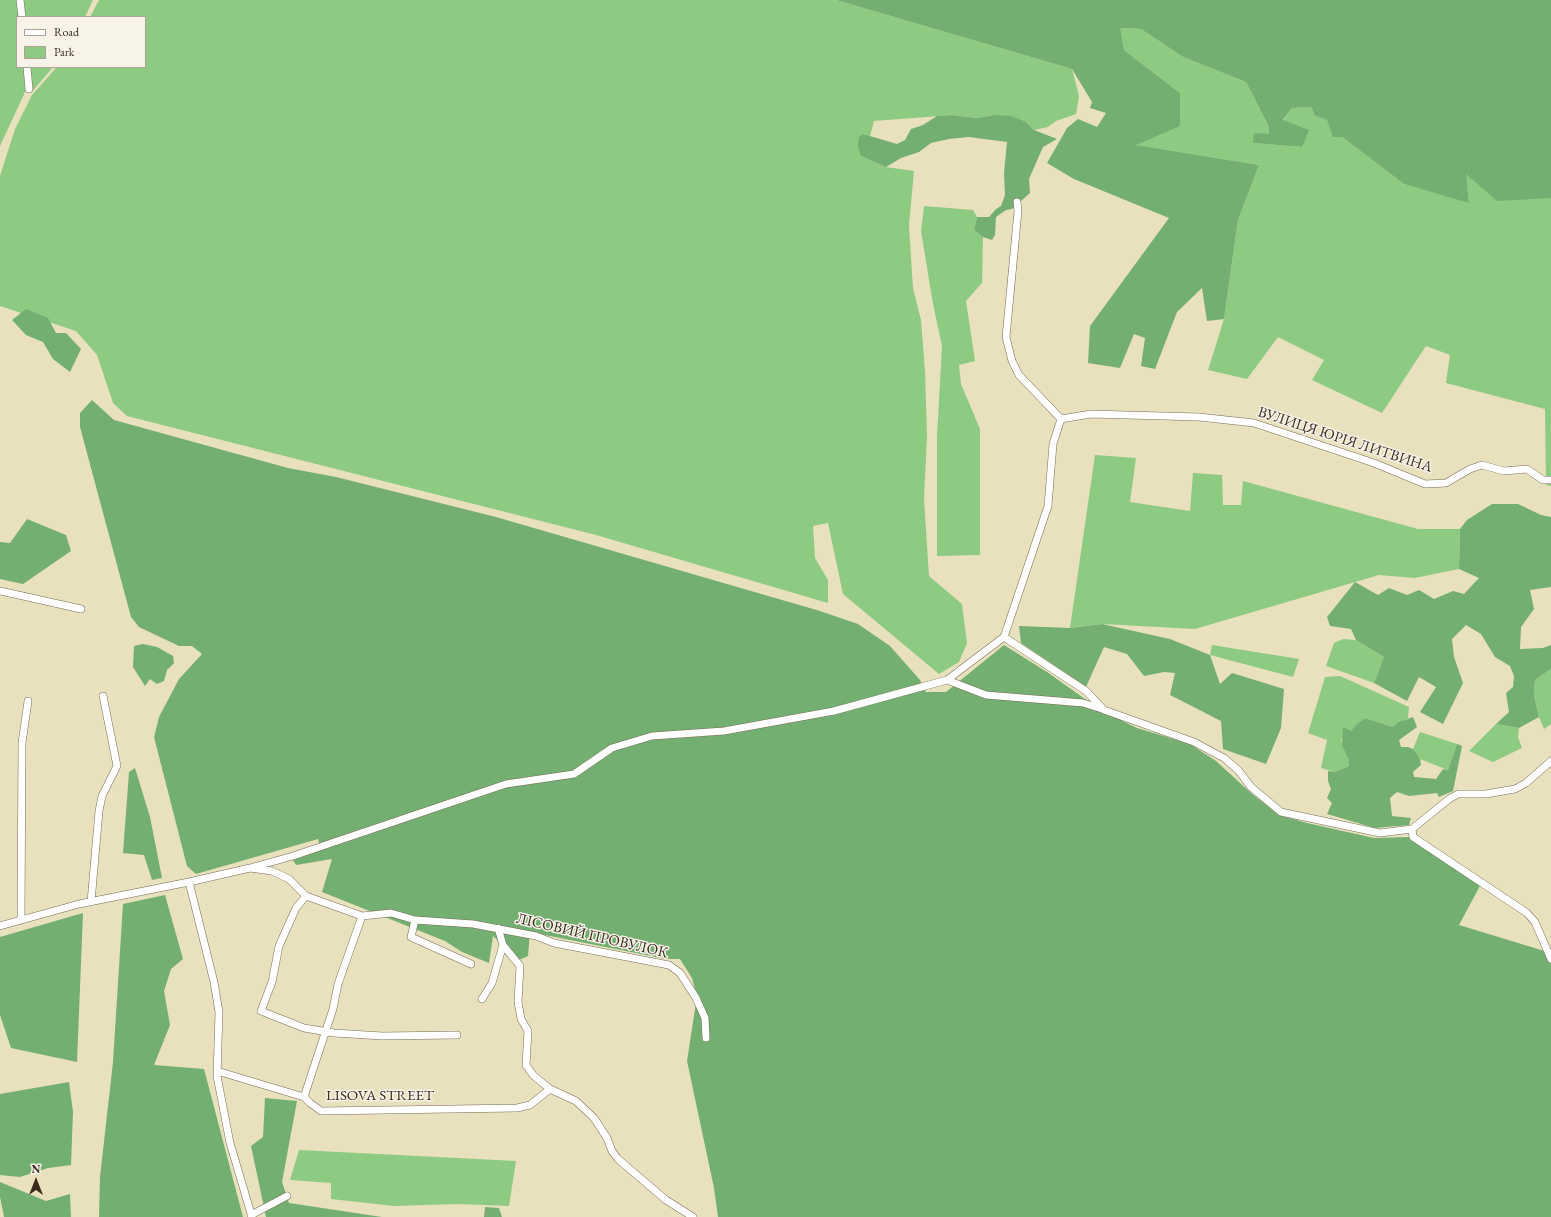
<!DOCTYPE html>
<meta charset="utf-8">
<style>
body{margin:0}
#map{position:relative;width:1551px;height:1217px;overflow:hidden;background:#e9e0bd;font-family:"EB Garamond",serif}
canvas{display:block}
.legend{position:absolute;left:16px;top:16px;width:130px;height:52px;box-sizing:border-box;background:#f7f3e8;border:1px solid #aca397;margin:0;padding:5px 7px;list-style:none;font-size:12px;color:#3b2a1e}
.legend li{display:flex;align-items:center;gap:8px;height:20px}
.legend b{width:20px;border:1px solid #aca397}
.north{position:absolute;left:16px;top:1161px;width:40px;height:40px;-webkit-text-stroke:3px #f7f3e8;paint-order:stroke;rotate:0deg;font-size:11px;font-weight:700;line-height:16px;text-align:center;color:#3b2a1e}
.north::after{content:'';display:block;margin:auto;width:14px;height:18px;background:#3b2a1e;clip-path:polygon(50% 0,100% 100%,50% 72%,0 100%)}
</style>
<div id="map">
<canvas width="1551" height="1217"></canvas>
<ul class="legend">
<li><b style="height:5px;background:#fff"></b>Road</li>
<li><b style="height:11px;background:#8dcb82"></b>Park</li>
</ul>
<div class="north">N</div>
</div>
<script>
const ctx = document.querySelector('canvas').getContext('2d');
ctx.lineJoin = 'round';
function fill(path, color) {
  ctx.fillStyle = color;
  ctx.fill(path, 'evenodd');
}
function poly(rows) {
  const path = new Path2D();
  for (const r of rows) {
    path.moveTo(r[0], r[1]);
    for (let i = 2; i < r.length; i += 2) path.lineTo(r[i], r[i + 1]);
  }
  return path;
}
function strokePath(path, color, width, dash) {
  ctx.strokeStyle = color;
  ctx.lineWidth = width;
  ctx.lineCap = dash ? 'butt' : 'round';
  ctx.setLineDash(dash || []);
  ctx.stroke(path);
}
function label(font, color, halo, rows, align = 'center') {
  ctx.font = font + ' "EB Garamond",serif';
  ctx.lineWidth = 3;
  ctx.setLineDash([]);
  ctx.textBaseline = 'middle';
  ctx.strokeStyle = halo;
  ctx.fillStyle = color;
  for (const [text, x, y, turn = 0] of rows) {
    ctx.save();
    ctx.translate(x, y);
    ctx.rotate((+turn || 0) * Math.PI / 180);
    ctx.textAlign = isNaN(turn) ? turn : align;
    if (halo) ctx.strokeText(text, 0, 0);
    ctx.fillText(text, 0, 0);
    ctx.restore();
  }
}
fill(poly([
 [0,0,93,0,85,17,17,17,17,67,53,67,31,93,26,90,0,146],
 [99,0,836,0,1072,69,1079,96,1076,114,1056,121,1048,127,1034,130,1026,122,995,115,977,118,953,115,874,121,870,136,863,134,861,156,886,167,914,171,909,225,913,288,921,320,925,372,927,436,924,499,929,576,962,604,967,643,959,662,939,674,843,594,828,523,813,526,815,558,828,580,828,603,596,535,127,416,113,403,97,355,76,331,0,306,0,176,15,129,32,95,57,67,145,67,145,17,90,17],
 [1119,28,1141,29,1183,57,1246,82,1269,127,1269,134,1254,134,1254,143,1302,147,1283,121,1292,108,1311,107,1315,116,1327,120,1342,137,1404,184,1469,202,1465,173,1551,198,1551,486,1546,485,1545,409,1446,383,1450,355,1426,346,1382,413,1312,380,1324,360,1278,337,1247,379,1208,370,1224,319,1238,220,1259,165,1135,145,1180,93,1124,50],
 [924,206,973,210,977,217,974,230,983,237,982,283,966,301,975,361,959,365,961,384,980,429,980,555,937,556,937,436,942,346,933,304,921,231],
 [1095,455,1136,458,1130,502,1190,511,1193,473,1222,475,1223,505,1241,505,1243,481,1418,529,1460,529,1459,569,1415,578,1379,575,1195,629,1102,624,1070,628],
 [1343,639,1356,640,1384,657,1374,683,1326,666,1334,643],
 [1212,645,1299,659,1293,677,1210,655],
 [1551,669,1551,724,1544,729,1539,717,1534,695,1535,680],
 [1340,676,1409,707,1408,718,1393,727,1365,718,1341,740,1349,760,1349,766,1335,772,1321,768,1327,740,1308,733,1325,677],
 [1496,724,1519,728,1518,737,1522,748,1493,762,1469,751],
 [1420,732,1457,744,1448,770,1420,759,1415,754,1413,749],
 [299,1150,516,1161,509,1206,458,1204,394,1206,331,1199,331,1183,290,1180]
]), '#8dcb82');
fill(poly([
 [836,0,1551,0,1551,198,1497,201,1466,174,1469,203,1404,184,1342,137,1333,137,1327,120,1315,116,1311,107,1292,108,1283,120,1309,130,1302,147,1253,143,1254,133,1269,134,1269,127,1246,82,1183,57,1141,29,1120,28,1124,50,1180,93,1180,126,1136,145,1259,165,1238,220,1224,319,1207,321,1202,288,1177,312,1155,369,1141,366,1145,338,1134,334,1120,368,1088,363,1090,326,1169,218,1074,179,1047,163,1067,128,1078,119,1097,127,1106,113,1090,108,1092,102,1072,69],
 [953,115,977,118,995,115,1011,116,1026,122,1034,130,1057,139,1043,147,1029,179,1030,193,1012,209,1006,210,996,217,995,235,992,240,983,237,974,230,977,217,989,217,996,209,1001,206,1005,195,1004,173,1007,142,969,137,949,139,931,143,919,152,901,158,886,167,861,156,858,146,859,137,863,134,897,144,905,140,911,129,923,125,937,116],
 [26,309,48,318,56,333,66,333,81,349,70,372,53,359,43,342,26,335,12,320],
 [92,400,114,420,288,468,336,477,496,517,820,611,858,624,890,646,920,680,926,692,946,692,1004,645,1047,672,1102,711,1137,728,1190,744,1216,761,1251,793,1279,815,1307,823,1374,838,1410,837,1481,884,1459,925,1551,953,1551,1217,718,1217,714,1188,687,1061,697,996,692,978,680,959,666,959,530,932,528,956,519,960,493,936,489,963,462,952,445,941,322,892,332,859,296,865,293,860,321,850,318,839,196,874,187,866,154,737,159,717,179,679,202,654,192,646,179,646,139,627,131,617,80,427,80,413],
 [1492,504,1518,504,1541,515,1551,517,1551,587,1530,590,1534,609,1521,627,1520,649,1543,648,1551,645,1551,669,1535,680,1534,695,1539,717,1519,728,1496,724,1509,712,1506,693,1513,687,1514,676,1510,666,1495,657,1481,634,1466,625,1452,639,1454,657,1463,683,1443,724,1420,712,1436,687,1419,677,1407,701,1374,683,1384,657,1356,640,1351,629,1330,626,1327,617,1355,582,1378,595,1389,588,1407,595,1419,590,1434,599,1453,591,1464,594,1479,578,1459,569,1460,529,1467,520],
 [27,519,66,535,71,551,23,584,0,579,0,542,10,543],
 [1102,624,1170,639,1210,655,1220,684,1232,673,1284,689,1281,728,1266,764,1223,749,1221,721,1170,695,1175,673,1164,672,1144,676,1127,654,1104,647,1086,687,1021,643,1019,626,1070,628],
 [143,644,157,647,173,656,174,663,167,670,164,681,157,684,150,679,145,686,133,667,134,646],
 [1413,717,1417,727,1399,740,1401,747,1408,747,1413,749,1420,759,1421,765,1413,772,1414,777,1436,779,1443,769,1448,770,1457,744,1462,746,1453,791,1439,797,1437,793,1409,796,1397,792,1390,798,1392,816,1411,818,1409,825,1375,828,1327,814,1332,803,1327,798,1331,789,1328,781,1328,771,1335,772,1349,766,1349,760,1342,745,1343,727,1351,731,1355,726,1365,718,1393,727,1399,722],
 [135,768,150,817,162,878,152,880,144,855,123,853,129,772],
 [165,895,183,959,171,969,164,991,170,1025,154,1065,204,1069,243,1217,99,1217,100,1177,113,1062,123,904],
 [83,913,77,1062,11,1048,0,1015,0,937],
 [69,1082,73,1112,71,1165,48,1168,20,1177,0,1175,0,1094],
 [265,1098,297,1101,282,1182,289,1203,382,1217,266,1217,251,1146,263,1137],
 [0,1182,46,1201,70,1194,71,1217,4,1217,0,1197],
 [485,1207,499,1208,502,1217,484,1217]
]), '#72af70');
const minor = poly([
 [20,0,22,17],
 [27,67,29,89],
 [1017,202,1018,211,1006,337,1012,361,1019,375,1061,419],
 [0,591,81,609],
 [1004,637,1048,506,1053,444,1061,419,1091,414,1199,417,1254,423,1374,463,1425,484,1446,483,1470,469,1482,465,1504,471,1527,469,1543,480,1551,480],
 [1004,637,1086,691,1104,710,1194,742,1224,758,1238,770,1251,787,1281,812,1380,833,1412,829,1413,837,1527,913,1535,922,1551,959],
 [947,680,986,695,1083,703,1102,709],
 [1412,829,1449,799,1458,794,1486,794,1515,789,1526,783,1551,761],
 [250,868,293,856,506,784,574,774,612,748,652,736,724,731,834,711,947,680,1004,637],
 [306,896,296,908,279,946,272,982,261,1011,304,1028,334,1033,382,1036,457,1035],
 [91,902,99,811,102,796,117,766,103,696],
 [362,916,338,984,333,1009,304,1097,310,1103,321,1111,517,1108,530,1105,550,1089],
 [21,920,22,743,28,701],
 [415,920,473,924,536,936,554,943,669,965,680,973,696,998,705,1018,706,1038],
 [0,926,79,904,189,882],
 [498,928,503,945,520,966,518,1002,521,1019,528,1031,526,1065,533,1075,550,1089,576,1101,594,1118,607,1138,612,1151,618,1159,666,1200,693,1217],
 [482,999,492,983,503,945],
 [217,1071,304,1097],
 [251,1215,287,1196],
 [252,1217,230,1143,217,1076,219,1012,214,982,189,882,250,868,272,871,289,879,306,896,362,916,391,913,415,920,411,937,471,964]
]);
strokePath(minor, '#786a56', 8);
strokePath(minor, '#fff', 7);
label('15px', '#3b2a1e', '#f7f3e8', [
 ["ВУЛИЦЯ ЮРІЯ ЛИТВИНА",1345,440,18],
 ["ЛІСОВИЙ ПРОВУЛОК",592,936,13],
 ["LISOVA STREET",380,1096]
]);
</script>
